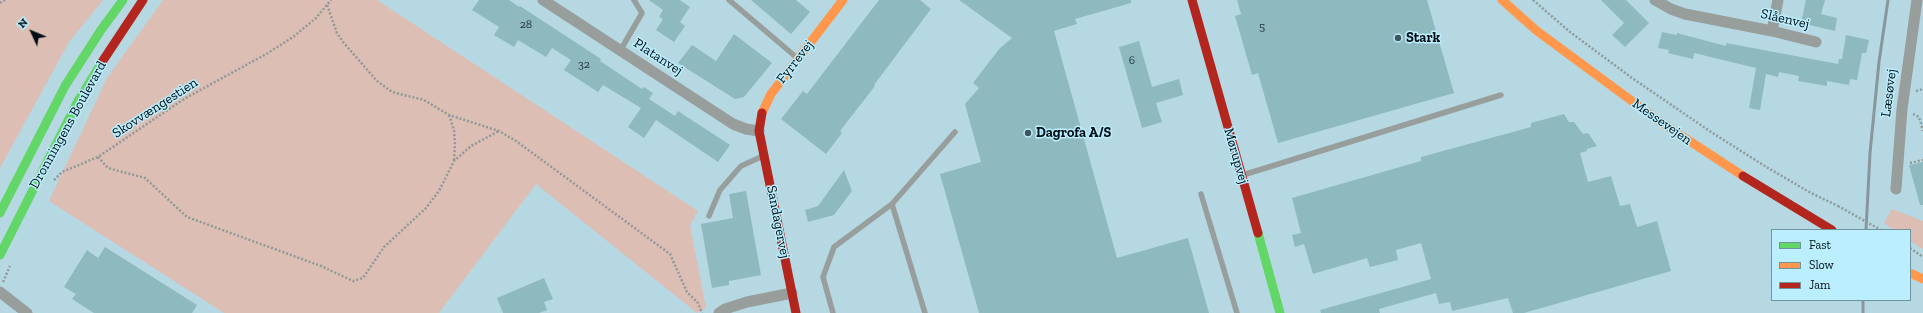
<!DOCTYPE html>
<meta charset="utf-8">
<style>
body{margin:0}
#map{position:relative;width:1923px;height:313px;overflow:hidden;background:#b6d8e3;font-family:"Zilla Slab",serif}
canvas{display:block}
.legend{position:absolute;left:1771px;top:229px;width:140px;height:72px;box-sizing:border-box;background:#bbeefe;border:1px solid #7095a1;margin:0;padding:5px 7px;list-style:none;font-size:12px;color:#000f16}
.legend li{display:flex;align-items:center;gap:8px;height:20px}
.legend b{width:20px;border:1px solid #7095a1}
.north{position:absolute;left:12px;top:12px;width:40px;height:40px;-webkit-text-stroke:3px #bbeefe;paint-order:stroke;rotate:314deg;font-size:11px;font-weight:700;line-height:16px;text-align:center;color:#000f16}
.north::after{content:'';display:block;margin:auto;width:14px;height:18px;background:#000f16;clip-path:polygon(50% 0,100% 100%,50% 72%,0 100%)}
</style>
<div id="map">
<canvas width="1923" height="313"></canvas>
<ul class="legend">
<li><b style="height:5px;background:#63d668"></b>Fast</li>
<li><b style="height:5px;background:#ff974d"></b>Slow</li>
<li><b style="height:5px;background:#b3261e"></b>Jam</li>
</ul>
<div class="north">N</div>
</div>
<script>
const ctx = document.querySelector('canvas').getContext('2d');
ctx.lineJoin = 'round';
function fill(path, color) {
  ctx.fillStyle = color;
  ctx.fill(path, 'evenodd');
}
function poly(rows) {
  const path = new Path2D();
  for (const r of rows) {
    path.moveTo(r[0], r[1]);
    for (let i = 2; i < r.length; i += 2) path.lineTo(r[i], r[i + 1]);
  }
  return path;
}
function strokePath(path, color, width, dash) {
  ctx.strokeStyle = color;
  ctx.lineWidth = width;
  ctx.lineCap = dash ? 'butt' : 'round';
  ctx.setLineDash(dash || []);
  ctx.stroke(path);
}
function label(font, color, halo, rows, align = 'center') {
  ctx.font = font + ' "Zilla Slab",serif';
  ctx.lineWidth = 3;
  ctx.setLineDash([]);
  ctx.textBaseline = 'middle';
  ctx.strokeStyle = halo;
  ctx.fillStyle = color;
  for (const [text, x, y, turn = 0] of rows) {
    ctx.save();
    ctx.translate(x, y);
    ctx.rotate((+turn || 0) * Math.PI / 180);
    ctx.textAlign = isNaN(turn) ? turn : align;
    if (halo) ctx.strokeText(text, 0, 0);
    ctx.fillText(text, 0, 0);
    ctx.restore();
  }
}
fill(poly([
 [0,0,103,0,69,42,0,168],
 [163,0,377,0,698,211,690,225,706,308,697,313,536,184,439,313,224,313,49,201,107,78],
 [1892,209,1923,221,1923,249,1910,241,1910,230,1894,230,1884,223]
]), '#dcbeb4');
fill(poly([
 [479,0,509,0,519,7,520,6,601,59,600,61,642,89,644,87,653,93,649,99,675,116,678,111,730,145,718,162,656,120,644,138,628,127,641,108,603,85,598,92,564,70,571,60,552,48,546,57,518,40,514,47,494,35,499,27,472,10],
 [649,0,680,0,690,7,680,22,685,26,674,42,656,30,663,19,659,17,663,10],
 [751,0,796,0,810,12,791,34],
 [879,0,920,0,931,9,874,85,875,86,840,131,842,133,826,154,781,119,803,91,807,94],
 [959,0,1131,0,1131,3,1075,19,1077,24,1054,31,1117,258,1188,238,1209,313,979,313,940,174,981,162,965,104,979,88,973,83,1000,48,1012,38],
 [1237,0,1427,0,1454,93,1278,143,1258,73,1252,75,1235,16,1241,14],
 [1601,0,1626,0,1649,23,1625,47,1612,35,1624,23],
 [1806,0,1825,0,1821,14,1837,18,1835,31,1801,23],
 [1662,32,1677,35,1677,33,1726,46,1726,43,1838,64,1839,59,1842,59,1846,35,1869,40,1866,53,1862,53,1857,80,1850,79,1849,85,1827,81,1827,86,1798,81,1799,76,1779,72,1778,77,1766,74,1760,110,1749,108,1756,68,1694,53,1693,59,1668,53,1669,50,1658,48],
 [734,34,772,63,744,97,735,99,678,63,692,45,716,61],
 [1139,41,1152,87,1179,79,1183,95,1156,103,1162,122,1142,128,1119,47],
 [1564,114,1569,122,1574,122,1583,134,1588,133,1597,146,1587,149,1587,151,1580,153,1588,182,1611,176,1620,206,1630,204,1637,227,1657,221,1671,271,1524,313,1513,313,1508,298,1452,311,1450,302,1439,304,1436,293,1379,309,1380,313,1321,313,1320,310,1431,279,1421,243,1396,250,1398,260,1370,267,1367,258,1313,274,1304,244,1295,247,1292,235,1301,233,1292,198,1421,161,1421,157,1531,127,1531,123],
 [1923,162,1923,205,1920,205,1909,165],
 [844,170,852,191,834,215,808,222,805,210,818,206],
 [746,191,761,275,729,281,729,285,712,288,701,224,733,218,729,194],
 [105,247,197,305,192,313,94,313,72,299,76,294,64,287,87,250,98,258],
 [544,278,553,299,544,302,547,310,539,313,503,313,497,298]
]), '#8eb9bf');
strokePath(poly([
 [1533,0,1570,32,1632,78,1711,132,1768,168,1811,193,1838,206],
 [0,3,5,0],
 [327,5,337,33,343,42,377,81,392,92,424,100,449,115,499,131,516,141,670,254,687,292,698,303,702,313],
 [1916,91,1923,89],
 [1913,114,1919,117,1923,131],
 [449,115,454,130,455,144,454,161],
 [98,157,108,168,145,178,187,217,321,266,353,281,363,278,384,247,426,208,439,191,454,161,471,146,499,131],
 [1910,163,1923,160],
 [54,180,62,172,98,157,184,99,268,53,293,37,316,18,331,0],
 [1910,248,1923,257],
 [3,282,10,266]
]), '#8f9998', 2.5, [2, 2]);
strokePath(poly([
 [729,0,796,57],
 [620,51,642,13,634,0],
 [1243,175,1501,95],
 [1201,194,1237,313],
 [709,216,720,190,741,166,763,156],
 [833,313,823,277,834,247,892,204],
 [925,313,892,204,955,132]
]), '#979e9c', 5.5);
strokePath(poly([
 [543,0,733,124,746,129,759,131],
 [1655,0,1671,9,1685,14,1772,31,1816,42],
 [1772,31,1778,0],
 [1896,189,1902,109,1917,0],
 [0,292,27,313],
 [719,313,725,309,747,302,792,293]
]), '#979e9c', 11);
strokePath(poly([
 [0,213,65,86,101,30,123,0],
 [1258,233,1280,313],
 [0,255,78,101,102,62]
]), '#63d668', 9);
strokePath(poly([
 [1502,0,1537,31,1659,121,1743,176],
 [762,113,771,94,843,0],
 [1910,273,1923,279]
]), '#ff974d', 9);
strokePath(poly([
 [1192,0,1258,233],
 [102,62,143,0],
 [762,113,759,131,796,313],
 [1743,176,1832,230]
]), '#b3261e', 9);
strokePath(poly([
 [1866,230,1870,153,1879,62,1888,0],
 [1863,313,1863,300]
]), '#89979b', 3);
strokePath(poly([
 [1838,206,1881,230]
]), '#8f9998', 2.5, [2, 2]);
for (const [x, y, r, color] of [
 [1398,38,4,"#40555e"],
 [1028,133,4,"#40555e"]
]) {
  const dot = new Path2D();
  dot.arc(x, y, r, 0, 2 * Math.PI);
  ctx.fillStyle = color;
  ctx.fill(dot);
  strokePath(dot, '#bbeefe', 1.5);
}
label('12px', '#243a40', null, [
 ["28",526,25],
 ["5",1262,27],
 ["6",1132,61],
 ["32",584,65]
]);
label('14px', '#000f16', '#bbeefe', [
 ["Slåenvej",1785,19,13],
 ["Platanvej",658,57,33],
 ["Fyrrevej",795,62,-52],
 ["Læsøvej",1889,93,-83],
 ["Skovvængestien",155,108,-33],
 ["Messevejen",1662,122,35],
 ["Dronningens Boulevard",68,125,-61],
 ["Mørupvej",1236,156,74],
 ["Sandagervej",778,222,79]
]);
label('bold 14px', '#000f16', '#bbeefe', [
 ["Stark",1406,38],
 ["Dagrofa A/S",1036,133]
], 'left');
</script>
